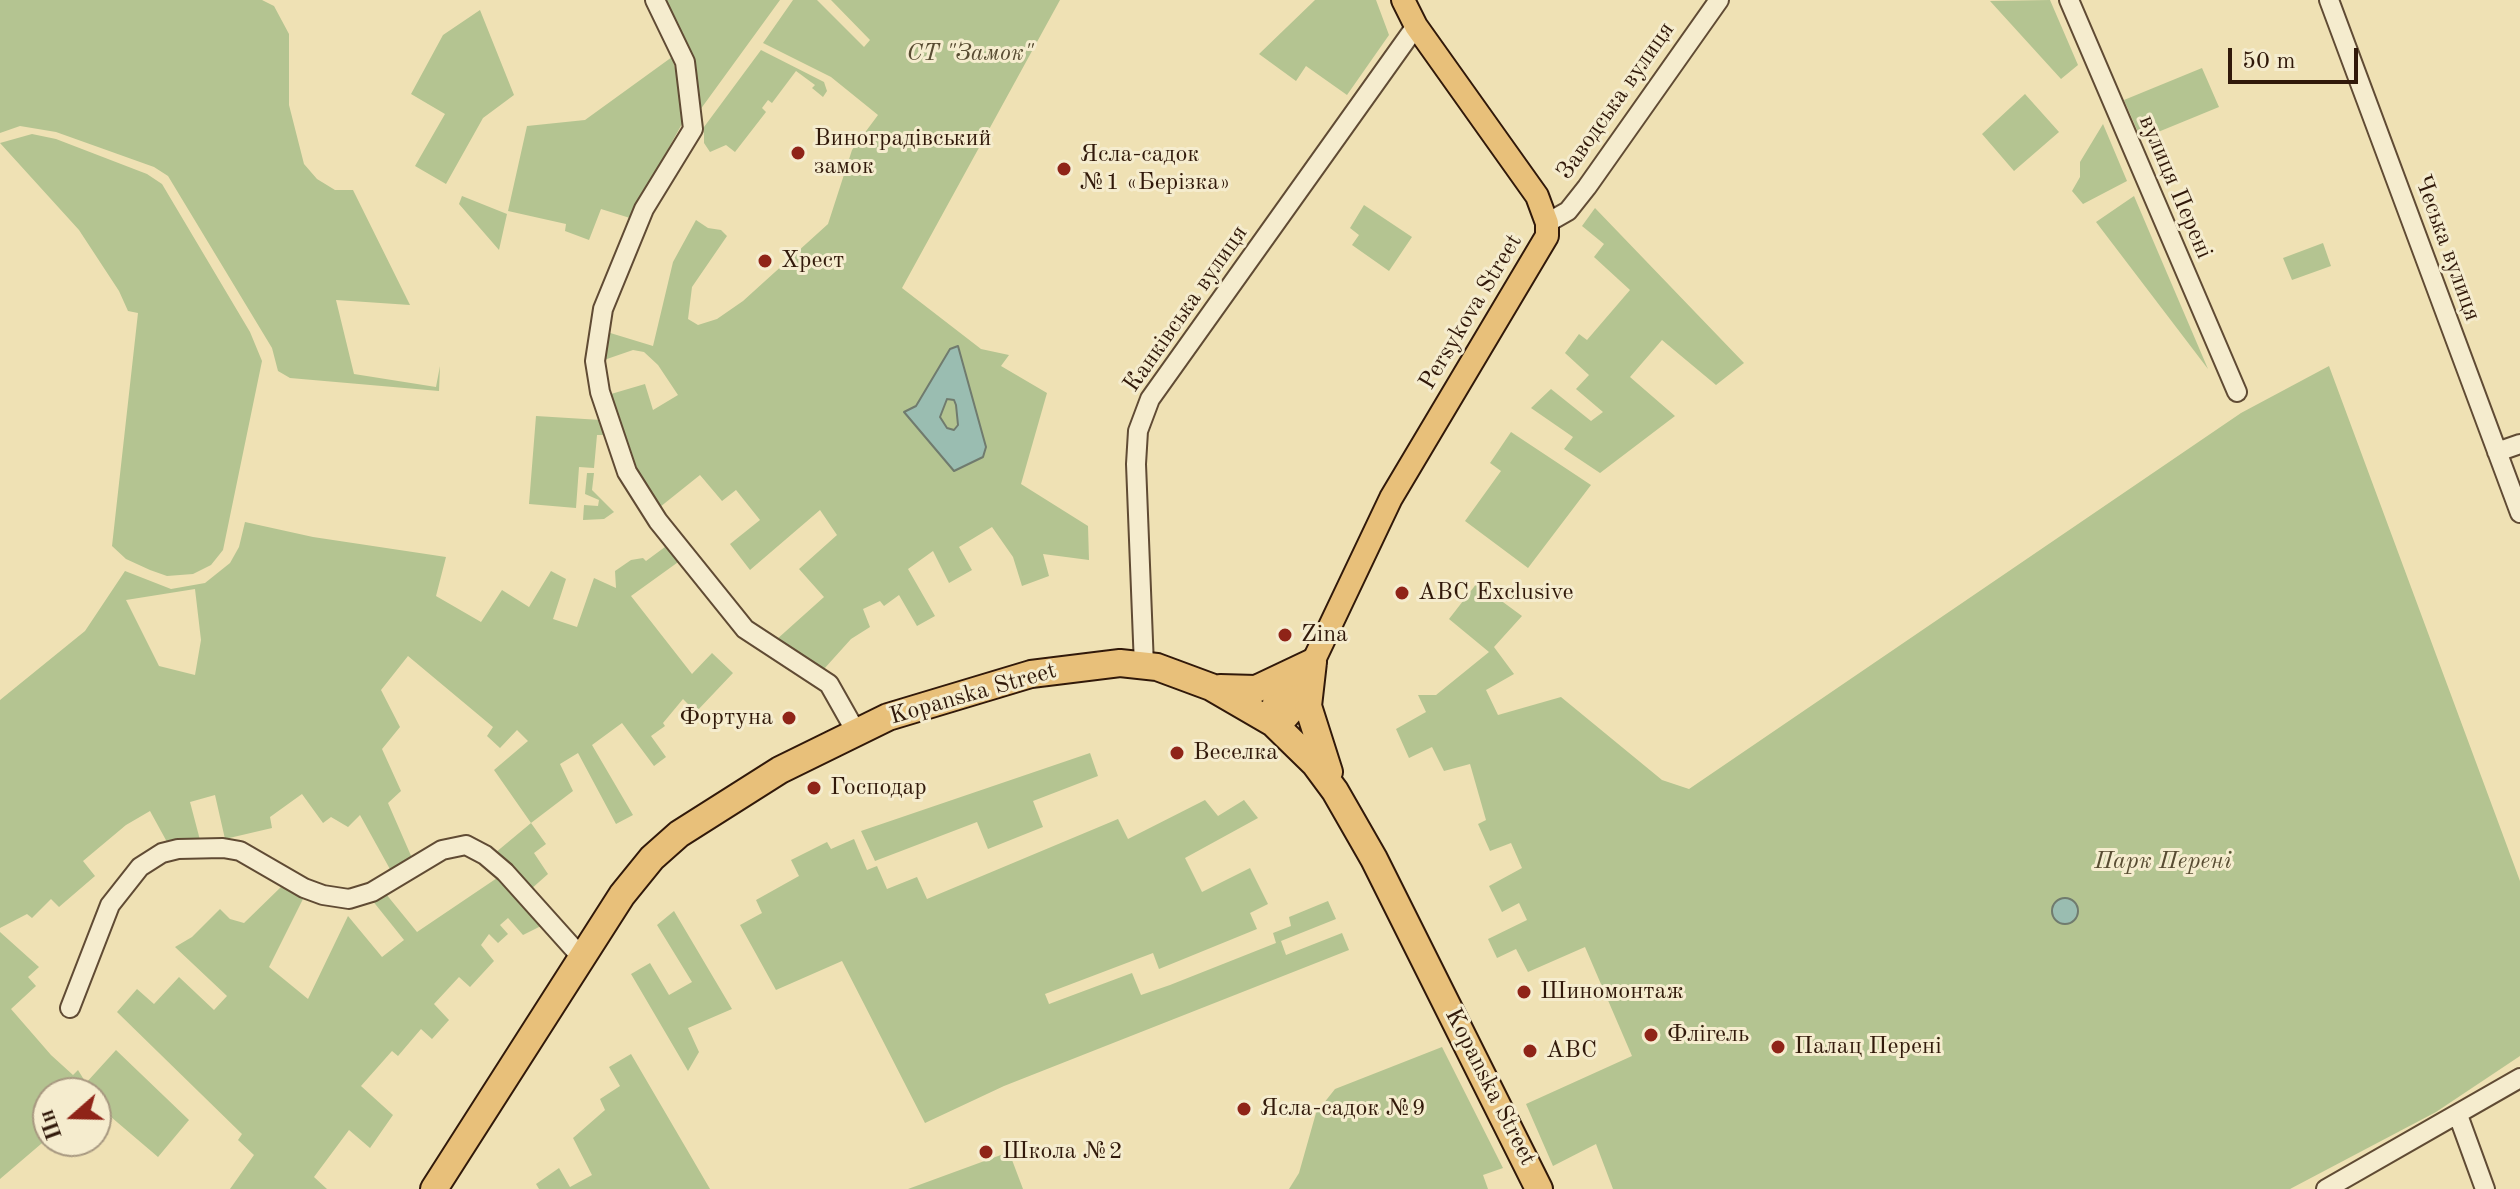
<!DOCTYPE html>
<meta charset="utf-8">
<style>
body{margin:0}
#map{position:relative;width:2520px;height:1189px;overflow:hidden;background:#efe1b4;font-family:"Old Standard TT",serif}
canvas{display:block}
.north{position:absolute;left:32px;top:1077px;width:80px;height:80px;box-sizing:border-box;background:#f5ecce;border:2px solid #a79880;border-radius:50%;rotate:250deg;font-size:22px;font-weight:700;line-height:32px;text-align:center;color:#31190a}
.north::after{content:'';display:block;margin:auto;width:28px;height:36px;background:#8f2418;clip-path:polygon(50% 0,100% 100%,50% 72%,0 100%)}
.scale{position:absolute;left:2228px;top:48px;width:130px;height:36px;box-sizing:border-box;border:4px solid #31190a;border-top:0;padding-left:10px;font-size:24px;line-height:28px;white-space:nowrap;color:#31190a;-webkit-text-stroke:6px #f5ecce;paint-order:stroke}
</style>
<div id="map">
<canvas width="2520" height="1189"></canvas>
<div class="north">Пн</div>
<div class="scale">50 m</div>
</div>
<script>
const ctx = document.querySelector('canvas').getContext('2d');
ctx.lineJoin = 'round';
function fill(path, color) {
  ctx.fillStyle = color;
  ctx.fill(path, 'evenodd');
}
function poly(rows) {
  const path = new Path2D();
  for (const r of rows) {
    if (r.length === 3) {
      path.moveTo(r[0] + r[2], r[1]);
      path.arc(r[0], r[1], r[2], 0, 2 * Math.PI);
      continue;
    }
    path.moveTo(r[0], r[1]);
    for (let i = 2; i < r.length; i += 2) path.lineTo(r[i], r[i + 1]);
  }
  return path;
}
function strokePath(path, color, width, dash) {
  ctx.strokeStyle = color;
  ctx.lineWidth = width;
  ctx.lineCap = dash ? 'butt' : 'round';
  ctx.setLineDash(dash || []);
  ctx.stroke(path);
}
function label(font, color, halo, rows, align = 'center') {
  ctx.font = font + ' "Old Standard TT",serif';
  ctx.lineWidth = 6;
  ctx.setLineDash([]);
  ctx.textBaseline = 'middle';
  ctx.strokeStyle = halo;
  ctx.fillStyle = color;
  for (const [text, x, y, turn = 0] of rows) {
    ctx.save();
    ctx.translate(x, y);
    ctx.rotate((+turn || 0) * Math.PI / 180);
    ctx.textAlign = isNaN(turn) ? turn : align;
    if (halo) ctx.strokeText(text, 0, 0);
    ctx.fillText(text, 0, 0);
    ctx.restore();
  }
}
fill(poly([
 [0,0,262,0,274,6,289,34,289,105,304,164,317,179,335,190,353,190,410,305,336,300,354,374,436,387,440,366,439,391,290,378,278,371,272,348,168,176,154,167,56,132,20,126,0,133],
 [666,0,780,0,700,110,694,59],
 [793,0,817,0,864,47,870,40,831,0,1060,0,902,288,981,349,1009,355,1001,366,1047,393,1021,484,1088,526,1089,560,1043,554,1049,576,1022,586,1013,557,992,527,959,547,972,570,949,583,933,551,908,569,935,616,917,626,899,595,884,606,880,601,863,609,870,627,851,639,824,669,776,640,824,597,799,569,837,535,820,510,750,570,730,544,760,520,736,490,722,501,700,475,660,507,635,467,611,394,645,384,653,410,678,395,658,365,644,352,633,350,604,360,607,332,653,346,673,262,696,220,708,228,721,230,727,236,692,287,688,319,698,325,717,319,743,301,828,224,852,150,878,115,831,77,763,43],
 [1315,0,1376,0,1389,35,1347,95,1306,66,1296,81,1259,54],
 [2050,0,2078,65,2061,79,1990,1],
 [480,10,514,95,483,118,446,184,415,166,445,114,411,94,443,35],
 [761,50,824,82,827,91,823,97,812,88,815,85,796,71,772,103,768,100,762,108,766,112,735,152,726,145,710,152,704,143,704,127],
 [672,57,680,88,683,122,630,218,601,209,589,240,565,231,566,224,508,211,527,126,585,120],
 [2202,68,2219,107,2141,139,2124,100],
 [2025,94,2059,132,2014,171,1982,134],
 [2103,124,2127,181,2083,204,2072,191,2080,177,2080,162],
 [32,134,56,139,147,174,162,184,250,332,262,361,223,550,211,565,193,574,167,576,150,570,126,559,112,546,138,313,128,311,119,291,79,230,0,143],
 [462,196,507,214,499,250,459,204],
 [2134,196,2208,369,2096,222],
 [1364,205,1412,237,1389,271,1352,245,1359,235,1350,228],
 [1595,208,1744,363,1716,385,1662,340,1630,377,1675,416,1600,473,1564,449,1573,437,1531,408,1551,389,1591,421,1603,412,1576,389,1589,375,1565,353,1579,334,1587,340,1630,290,1594,257,1604,244,1582,226],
 [2323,243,2331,266,2292,280,2283,258],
 [2329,366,2520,881,2520,1056,2436,1112,2290,1189,1613,1189,1596,1144,1553,1166,1526,1104,1632,1056,1585,947,1528,972,1516,949,1497,958,1488,939,1527,920,1519,903,1502,912,1489,886,1522,868,1511,843,1490,851,1478,824,1486,820,1470,764,1444,771,1432,747,1409,758,1396,729,1426,712,1418,695,1436,695,1489,652,1449,619,1477,583,1522,616,1494,647,1514,674,1486,690,1498,715,1561,697,1662,780,1689,789,2241,413],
 [536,416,601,420,606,435,597,435,594,468,579,467,576,508,529,504],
 [1511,432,1591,485,1528,568,1465,521,1501,471,1490,463],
 [587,473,594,473,592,490,614,512,604,519,583,520,584,505,598,506,599,500,585,494],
 [245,522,313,537,446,557,436,596,481,622,502,590,529,607,551,571,566,579,553,619,577,627,594,578,616,588,615,571,631,560,643,558,646,561,669,544,681,560,631,596,692,674,712,653,733,673,696,712,683,699,663,723,665,726,651,736,666,757,654,766,622,723,592,745,633,815,616,824,578,753,560,764,573,791,531,823,546,844,534,853,548,874,530,890,495,853,531,823,494,770,528,741,517,730,500,748,487,736,493,727,408,656,381,690,400,727,382,749,401,791,388,803,412,858,391,871,360,815,348,827,331,817,323,823,302,794,270,817,272,828,225,839,215,795,190,802,200,840,167,842,150,811,126,825,83,861,95,876,59,907,51,899,32,918,27,914,0,928,0,700,85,631,125,571,171,589,205,583,230,563,239,547],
 [195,589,201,640,195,675,159,666,126,600],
 [1090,753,1098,776,1033,801,1043,827,988,849,977,822,875,861,861,831],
 [1205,800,1218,816,1244,800,1258,818,1185,858,1202,892,1250,868,1268,904,1250,913,1257,929,1159,969,1153,953,1045,994,1049,1004,1132,973,1141,995,1170,985,1276,943,1273,933,1291,926,1289,917,1328,901,1336,919,1281,941,1286,955,1342,933,1349,950,1004,1086,925,1123,842,961,776,990,740,925,762,913,756,900,799,876,791,860,827,842,831,849,854,839,867,870,877,866,887,889,917,877,927,899,1118,819,1128,839],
 [500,876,541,926,523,935,508,918,500,925,508,934,498,943,489,934,481,945,494,961,470,987,459,977,434,1004,449,1020,432,1039,421,1029,398,1056,392,1051,361,1086,393,1115,370,1148,349,1130,314,1177,327,1189,230,1189,254,1155,238,1140,242,1134,117,1012,137,989,154,1004,179,977,214,1010,227,996,175,947,192,937,220,909,230,919,244,923,283,885,304,897,269,967,308,999,348,916,382,957,404,940,372,900,386,894,417,932],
 [674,911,732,1009,688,1028,699,1052,688,1071,631,974,650,963,669,995,692,982,657,925],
 [0,932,39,967,28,977,36,986,11,1009,51,1055,73,1075,78,1070,86,1083,116,1050,189,1120,158,1157,104,1111,96,1122,96,1093,48,1093,48,1138,0,1179],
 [1442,1047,1503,1168,1483,1175,1488,1189,1289,1189,1299,1173,1316,1113,1335,1089],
 [631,1054,710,1189,539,1189,536,1184,559,1168,570,1187,592,1175,573,1138,605,1110,600,1099,620,1086,609,1067],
 [1009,1152,1023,1189,908,1189]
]), '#b4c491');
const water = poly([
 [958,346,986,447,983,457,954,471,904,412,916,406,950,349,958,346],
 [947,399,954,400,956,405,958,425,954,430,947,428,940,417,947,399],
 [2065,911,13]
]);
fill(water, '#9abdb1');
strokePath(water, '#707b6e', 2);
const minor = poly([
 [655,0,685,62,693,129,644,209,603,309,595,361,600,392,627,472,658,521,745,629,829,684,855,730],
 [2069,0,2237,392],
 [2329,0,2520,513],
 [1547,223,1568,211,1587,187,1719,0],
 [2497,452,2520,444],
 [1144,666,1136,464,1138,431,1150,399,1416,26],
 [70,1008,110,905,140,867,162,853,178,849,223,848,240,851,304,888,323,895,349,899,372,892,442,850,466,845,485,855,505,872,583,959],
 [2458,1115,2485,1189],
 [2326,1189,2520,1078]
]);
const major = poly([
 [1302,673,1280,693,1274,703,1273,723,1282,723,1297,706,1313,662,1391,498,1547,236,1547,223,1537,196,1416,26,1403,0]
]);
const highway = poly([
 [1313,662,1308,706,1329,772],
 [1220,688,1256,689,1313,662],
 [434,1189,622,895,652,858,679,834,780,770,888,717,1031,674,1120,663,1157,667,1211,687,1273,723,1315,764,1335,791,1374,859,1539,1189]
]);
strokePath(minor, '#604b34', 22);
strokePath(major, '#31190a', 26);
strokePath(highway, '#31190a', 30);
strokePath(minor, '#f5ecce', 18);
strokePath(major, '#e8c07a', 22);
strokePath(highway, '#e8c07a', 26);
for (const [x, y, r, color] of [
 [798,153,8,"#8f2418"],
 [1064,169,8,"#8f2418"],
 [765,261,8,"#8f2418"],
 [1402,593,8,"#8f2418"],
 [1285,635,8,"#8f2418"],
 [789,718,8,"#8f2418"],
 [1177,753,8,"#8f2418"],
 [814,788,8,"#8f2418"],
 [1524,992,8,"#8f2418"],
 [1651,1035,8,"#8f2418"],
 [1778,1047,8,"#8f2418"],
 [1530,1051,8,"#8f2418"],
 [1244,1109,8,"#8f2418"],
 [986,1152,8,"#8f2418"]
]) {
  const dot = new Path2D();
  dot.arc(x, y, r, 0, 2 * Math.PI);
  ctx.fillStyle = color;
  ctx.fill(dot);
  strokePath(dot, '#f5ecce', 3);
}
label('italic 24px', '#584c32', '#f5ecce', [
 ["СТ \"Замок\"",970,54],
 ["Парк Перені",2163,862]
]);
label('24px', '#31190a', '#f5ecce', [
 ["Заводська вулиця",1616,101,-55],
 ["вулиця Перені",2175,187,67],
 ["Чеська вулиця",2447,248,70],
 ["Канківська вулиця",1186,309,-55],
 ["Persykova Street",1471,312,-59],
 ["Kopanska Street",973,694,-16],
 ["Kopanska Street",1490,1087,63]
]);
label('24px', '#31190a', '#f5ecce', [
 ["Виноградівський",814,139],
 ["замок",814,167],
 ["Ясла-садок",1080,155],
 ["№1 «Берізка»",1080,183],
 ["Хрест",781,261],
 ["ABC Exclusive",1418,593],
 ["Zina",1301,635],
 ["Фортуна",773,718,"right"],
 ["Веселка",1193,753],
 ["Господар",830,788],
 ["Шиномонтаж",1540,992],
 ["Флігель",1667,1035],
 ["Палац Перені",1794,1047],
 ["ABC",1546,1051],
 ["Ясла-садок №9",1260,1109],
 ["Школа №2",1002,1152]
], 'left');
</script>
